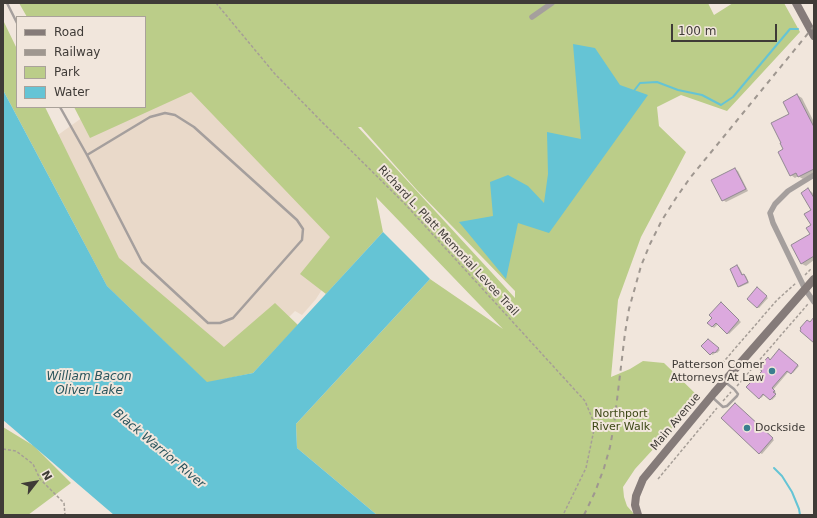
<!DOCTYPE html>
<style>
body{margin:0}
#map{position:relative;width:817px;height:518px;overflow:hidden;background:#f1e6dc;font-family:"DejaVu Sans",sans-serif}
canvas{display:block}
.frame{position:absolute;inset:0;border:4px solid #3f3b37;pointer-events:none}
.legend{position:absolute;left:16px;top:16px;width:130px;height:92px;box-sizing:border-box;background:#f1e6dc;border:1px solid #aaa29a;margin:0;padding:5px 7px;list-style:none;font-size:12px;color:#3f3b37}
.legend li{display:flex;align-items:center;gap:8px;height:20px}
.legend b{width:20px;border:1px solid #aaa29a}
.north{position:absolute;left:16px;top:462px;width:40px;height:40px;-webkit-text-stroke:3px #f1e6dc;paint-order:stroke;rotate:59deg;font-size:11px;font-weight:700;line-height:16px;text-align:center;color:#3f3b37}
.north::after{content:'';display:block;margin:auto;width:14px;height:18px;background:#3f3b37;clip-path:polygon(50% 0,100% 100%,50% 72%,0 100%)}
.scale{position:absolute;left:671px;top:24px;width:106px;height:18px;box-sizing:border-box;border:2px solid #3f3b37;border-top:0;padding-left:5px;font-size:12px;line-height:14px;white-space:nowrap;color:#3f3b37;-webkit-text-stroke:3px #f1e6dc;paint-order:stroke}
</style>
<div id="map">
<canvas width="817" height="518"></canvas>
<div class="frame"></div>
<ul class="legend">
<li><b style="height:5px;background:#857b79"></b>Road</li>
<li><b style="height:5px;background:#9f9790"></b>Railway</li>
<li><b style="height:11px;background:#bbcd89"></b>Park</li>
<li><b style="height:11px;background:#65c4d5"></b>Water</li>
</ul>
<div class="north">N</div>
<div class="scale">100 m</div>
</div>
<script>
const ctx = document.querySelector('canvas').getContext('2d');
ctx.lineJoin = 'round';
function fill(path, color) {
  ctx.fillStyle = color;
  ctx.fill(path, 'evenodd');
}
function poly(rows) {
  const path = new Path2D();
  for (const r of rows) {
    path.moveTo(r[0], r[1]);
    for (let i = 2; i < r.length; i += 2) path.lineTo(r[i], r[i + 1]);
  }
  return path;
}
function strokePath(path, color, width, dash) {
  ctx.strokeStyle = color;
  ctx.lineWidth = width;
  ctx.lineCap = dash ? 'butt' : 'round';
  ctx.setLineDash(dash || []);
  ctx.stroke(path);
}
function label(font, color, halo, rows, align = 'center') {
  ctx.font = font + ' "DejaVu Sans",sans-serif';
  ctx.lineWidth = 4;
  ctx.setLineDash([]);
  ctx.textBaseline = 'middle';
  ctx.strokeStyle = halo;
  ctx.fillStyle = color;
  for (const [text, x, y, turn = 0] of rows) {
    ctx.save();
    ctx.translate(x, y);
    ctx.rotate((+turn || 0) * Math.PI / 180);
    ctx.textAlign = isNaN(turn) ? turn : align;
    if (halo) ctx.strokeText(text, 0, 0);
    ctx.fillText(text, 0, 0);
    ctx.restore();
  }
}
fill(poly([
 [183,46,363,234,334,270,316,299,302,315,295,311,288,318,237,370,101,286,44,145,97,107,145,107]
]), '#e9d9c9');
fill(poly([
 [19,3,708,3,714,15,733,3,784,3,800,32,727,111,681,95,657,107,659,126,686,152,641,237,618,300,611,377,630,369,643,361,664,363,700,398,635,469,623,487,624,497,627,506,635,515,377,515,297,448,296,424,430,279,503,329,376,197,383,232,326,294,300,274,330,237,191,92,90,138,74,107,145,107,145,17,27,17],
 [358,127,361,127,416,189,515,291,515,298],
 [3,20,17,49,17,107,45,107,119,258,224,347,275,303,298,325,253,373,207,383,107,286,3,90],
 [3,427,34,446,71,483,28,515,3,515]
]), '#bbcd89');
fill(poly([
 [573,44,595,48,620,85,648,95,549,233,518,223,506,279,459,222,493,216,490,182,508,175,528,186,544,203,548,174,547,132,581,139],
 [3,90,107,286,207,382,253,373,383,232,430,279,296,424,297,448,377,515,114,515,3,420]
]), '#65c4d5');
fill(poly([
 [797,95,802,98,814,122,814,173,803,179,798,176,795,178,791,175,785,150,791,114],
 [735,169,738,171,748,191,726,202,723,200],
 [808,190,812,192,814,195,814,260,806,266,802,264,792,246,811,234,812,226,811,211],
 [737,266,739,267,743,275,746,276,749,283,740,287,738,286],
 [759,290,768,298,759,308,757,307],
 [723,305,741,322,729,334,718,324,714,328,709,323,714,318],
 [709,340,720,350,717,353,715,352,713,355,711,354],
 [781,351,799,366,793,373,789,371,773,390,776,392,774,394,776,396,772,400,765,394,761,398,760,398,763,371,771,361],
 [737,405,774,440,762,454,760,453]
]), '#0003');
strokePath(poly([
 [633,92,640,83,657,82,678,90,702,95,721,105,733,97,790,29,798,29],
 [774,468,782,476,792,492,799,509,800,515]
]), '#65c4d5', 2);
const building = poly([
 [797,94,814,127,814,169,798,177,796,173,790,176,778,152,783,149,780,143,781,143,771,123,789,114,783,102,797,94],
 [735,168,746,189,722,201,711,180,735,168],
 [808,188,814,198,814,256,801,264,791,245,810,234,806,228,811,225,804,214,811,210,801,193,808,188],
 [737,265,742,275,744,274,748,282,738,287,730,269,737,265],
 [757,287,767,296,757,308,747,299,757,287],
 [721,302,739,320,727,334,716,323,712,327,707,323,712,318,709,315,721,302],
 [814,317,814,343,800,331,801,329,800,328,807,320,810,322,814,317],
 [708,339,719,348,715,353,713,352,710,355,701,346,708,339],
 [779,349,798,365,791,374,787,371,772,388,775,391,773,392,776,394,770,400,763,394,759,399,746,387,762,371,758,368,768,357,770,360,779,349],
 [735,403,773,438,759,454,721,418,735,403]
]);
fill(building, '#dca9de');
strokePath(building, '#928992', 1);
strokePath(poly([
 [216,3,275,74,322,122,405,204,585,401,595,425,586,468,563,515],
 [805,275,811,269],
 [719,367,777,300,796,283],
 [737,386,808,304],
 [723,401,731,392],
 [3,449,16,451,33,464,40,479,64,503,65,515],
 [658,479,717,408]
]), '#a69e97', 1.5, [3, 2]);
strokePath(poly([
 [7,3,17,23],
 [60,107,87,155],
 [165,113,175,115,194,127,297,220,303,229,302,240,233,318,220,323,208,323,142,262,87,155,150,117,165,113],
 [712,397,723,407,727,406,737,396,738,394,734,389,725,382]
]), '#a59f9d', 2.5);
strokePath(poly([
 [532,17,552,3],
 [814,175,788,191,775,204,770,213,773,223,805,289,814,302]
]), '#a59f9d', 5.5);
strokePath(poly([
 [796,3,814,36],
 [638,515,635,505,636,496,643,479,714,393,814,279]
]), '#857b79', 8);
strokePath(poly([
 [584,515,595,492,604,468,610,447,614,425,625,333,629,309,641,266,650,244,662,220,676,198,690,178,814,26]
]), '#9f9790', 2, [5, 5]);
for (const [x, y, r, color] of [
 [772,371,4,"#3a7e8e"],
 [747,428,4,"#3a7e8e"]
]) {
  const dot = new Path2D();
  dot.arc(x, y, r, 0, 2 * Math.PI);
  ctx.fillStyle = color;
  ctx.fill(dot);
  strokePath(dot, '#f1e6dc', 1.5);
}
label('11px', '#3f3b37', '#f1e6dc', [
 ["Richard L. Platt Memorial Levee Trail",448,241,47],
 ["Main Avenue",676,422,-50]
]);
label('11px', '#3f3b37', '#f1e6dc', [
 ["Patterson Comer",764,365],
 ["Attorneys At Law",764,378],
 ["Dockside",755,428,"left"]
], 'right');
label('11px', '#3c4715', '#f1e6dc', [
 ["Northport",621,414],
 ["River Walk",621,427]
]);
label('italic 12px', '#29545c', '#f1e6dc', [
 ["William Bacon",89,377],
 ["Oliver Lake",89,391],
 ["Black Warrior River",159,449,40]
]);
</script>
